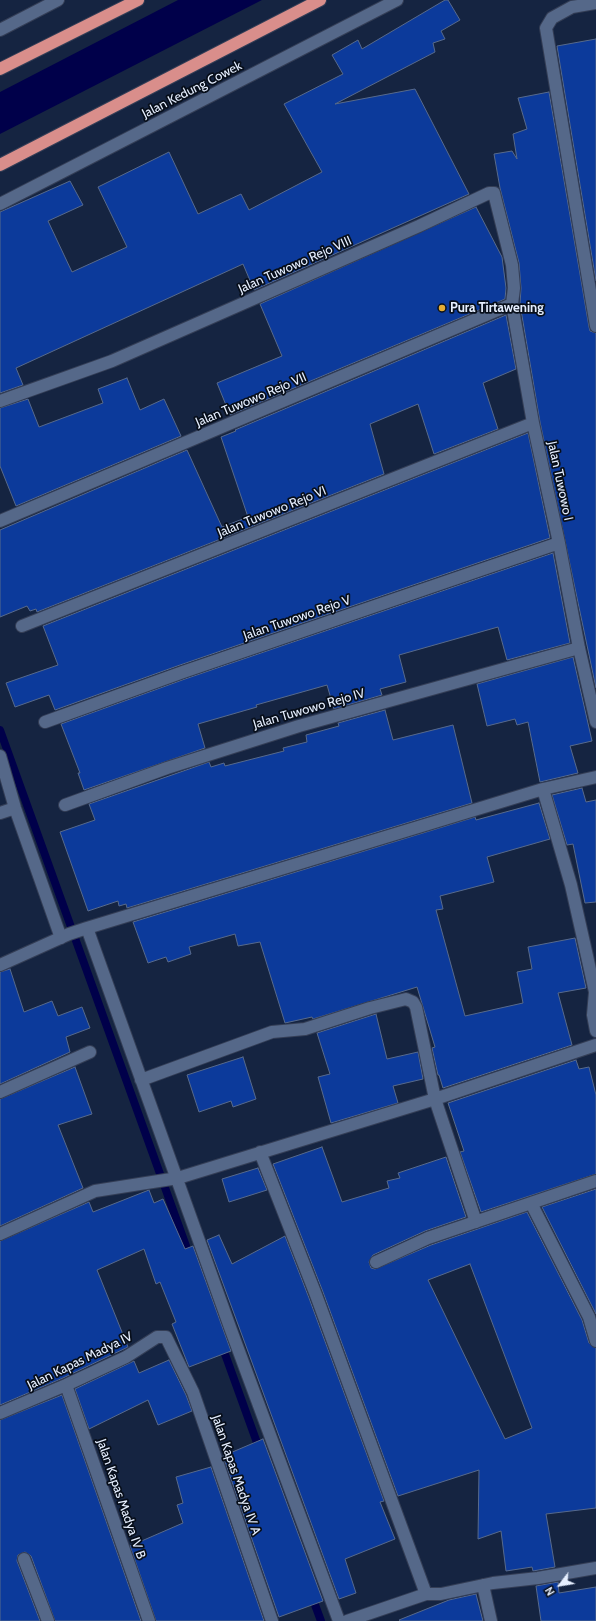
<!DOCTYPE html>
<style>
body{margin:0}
#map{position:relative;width:596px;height:1621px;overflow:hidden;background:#152441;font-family:Cabin,sans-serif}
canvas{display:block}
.north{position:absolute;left:540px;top:1565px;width:40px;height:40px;-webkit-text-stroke:3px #070e1a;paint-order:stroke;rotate:239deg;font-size:11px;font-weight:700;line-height:16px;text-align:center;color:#e6efff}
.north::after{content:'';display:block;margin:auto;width:14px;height:18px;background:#e6efff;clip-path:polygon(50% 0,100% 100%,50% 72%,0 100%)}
</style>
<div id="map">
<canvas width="596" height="1621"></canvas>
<div class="north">N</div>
</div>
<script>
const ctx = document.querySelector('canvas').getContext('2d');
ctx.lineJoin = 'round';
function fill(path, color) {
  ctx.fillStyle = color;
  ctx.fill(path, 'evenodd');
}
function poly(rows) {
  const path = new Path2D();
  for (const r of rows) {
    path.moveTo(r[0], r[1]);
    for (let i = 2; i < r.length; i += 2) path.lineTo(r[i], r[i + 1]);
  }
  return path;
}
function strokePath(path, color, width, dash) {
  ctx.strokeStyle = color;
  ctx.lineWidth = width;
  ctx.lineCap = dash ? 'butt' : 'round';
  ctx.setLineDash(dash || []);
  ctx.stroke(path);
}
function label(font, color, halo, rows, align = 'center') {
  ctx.font = font + ' Cabin,sans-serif';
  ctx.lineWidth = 3.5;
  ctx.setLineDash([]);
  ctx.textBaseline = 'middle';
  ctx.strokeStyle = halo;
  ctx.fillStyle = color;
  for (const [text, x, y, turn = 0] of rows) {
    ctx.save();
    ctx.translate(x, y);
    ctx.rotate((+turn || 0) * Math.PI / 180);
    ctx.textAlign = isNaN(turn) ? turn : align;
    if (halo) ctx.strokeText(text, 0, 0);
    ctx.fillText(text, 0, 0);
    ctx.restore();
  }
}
fill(poly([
 [178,0,262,0,0,134,0,92]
]), '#00004a');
strokePath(poly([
 [0,730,190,1257],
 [221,1343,260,1451],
 [311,1594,321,1621]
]), '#00004a', 8);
const building = poly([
 [445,0,448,0,460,20,441,31,445,39,433,43,435,52,335,104,415,89,469,194,254,290,243,264,16,368,23,385,0,393,0,212,70,181,83,205,48,221,72,272,127,247,98,187,169,152,198,214,241,194,249,210,322,172,284,104,343,74,332,55,358,40,362,49,445,0],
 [596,39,596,281,557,46,596,39],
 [549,92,589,327,590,331,596,333,596,688,540,422,520,304,521,288,519,263,500,188,494,154,512,151,517,159,513,134,527,129,518,98,549,92],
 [476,207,502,257,506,288,505,299,230,415,217,383,282,356,260,304,476,207],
 [506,315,516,369,483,383,498,429,434,454,418,404,370,424,384,474,37,612,36,609,30,611,27,606,0,617,0,530,187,450,222,527,248,517,221,437,236,431,235,430,506,315],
 [127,378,140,410,164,399,181,436,16,506,0,466,0,408,28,399,39,427,103,403,98,389,127,378],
 [528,433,550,538,180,665,55,710,49,695,15,707,6,683,58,665,43,626,528,433],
 [553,553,570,643,507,660,498,627,399,655,406,682,380,689,382,695,334,709,327,685,256,705,257,707,198,724,205,748,84,790,78,773,80,773,61,724,185,679,553,553],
 [573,657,592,741,570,746,578,773,540,782,528,722,517,725,515,719,487,726,477,684,573,657],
 [385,710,393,740,453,725,472,803,127,908,126,904,119,906,118,901,88,911,60,832,95,820,89,804,209,762,211,767,224,763,225,766,284,751,283,748,307,742,306,735,339,726,338,723,385,710],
 [582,788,586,802,596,800,596,902,585,903,573,844,567,845,552,795,582,788],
 [539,803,550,839,487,857,494,882,440,896,443,909,436,910,465,1016,523,1003,517,972,532,969,528,947,575,938,586,988,558,993,572,1045,443,1088,439,1075,438,1075,432,1048,435,1047,417,987,313,1019,312,1017,285,1023,260,942,238,946,235,934,189,947,191,954,168,962,166,957,148,963,133,922,475,817,476,820,539,803],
 [10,969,24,1012,52,1001,58,1016,82,1007,90,1028,66,1037,70,1052,0,1084,0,972,10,969],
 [376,1014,387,1059,418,1052,423,1079,393,1086,398,1103,331,1123,318,1077,330,1074,317,1033,376,1014],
 [243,1057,256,1099,233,1107,231,1101,199,1112,187,1075,243,1057],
 [576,1060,579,1069,589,1067,596,1095,596,1174,481,1212,460,1152,464,1151,448,1103,576,1060],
 [75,1067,92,1114,58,1125,83,1188,0,1226,0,1099,75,1067],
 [322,1147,342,1202,389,1188,387,1181,400,1178,398,1173,446,1157,466,1217,425,1231,373,1255,369,1262,371,1268,375,1269,431,1245,527,1212,582,1320,589,1343,596,1348,596,1508,546,1514,555,1567,533,1571,532,1567,506,1571,501,1531,478,1539,479,1470,398,1496,323,1292,273,1164,322,1147],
 [470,1264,532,1428,505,1439,428,1280,470,1264],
 [258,1168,267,1190,229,1202,222,1179,258,1168],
 [596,1189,596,1314,542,1207,596,1189],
 [149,1190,154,1203,163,1199,185,1249,193,1246,231,1351,189,1367,172,1324,176,1322,160,1282,156,1284,144,1249,97,1270,128,1347,63,1378,0,1405,0,1241,89,1202,93,1212,149,1190],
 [219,1235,232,1264,285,1236,309,1298,384,1501,380,1502,395,1539,345,1559,356,1593,339,1599,207,1240,219,1235],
 [169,1360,186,1395,192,1411,158,1425,148,1400,89,1429,75,1389,134,1361,139,1373,169,1360],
 [62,1395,141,1621,55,1621,31,1556,25,1552,18,1555,17,1561,40,1621,0,1621,0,1420,62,1395],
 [263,1439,323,1601,279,1617,223,1456,263,1439],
 [211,1467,264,1621,156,1621,130,1546,183,1523,177,1505,183,1503,176,1477,211,1467],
 [558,1582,559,1593,596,1587,596,1621,541,1621,536,1586,558,1582],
 [476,1594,483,1621,400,1621,399,1620,449,1600,476,1594]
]);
fill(building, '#0c3a9b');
strokePath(building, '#576a8c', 1);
const street = poly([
 [596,3,572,7,552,18,546,28,596,326],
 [0,401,112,361,419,226,489,193,494,193,512,265,514,288,512,304,533,423,559,543,579,648,596,722],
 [0,521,512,304],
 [22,626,533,423],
 [45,722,183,672,559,543],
 [0,756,15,808,61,938],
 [543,789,571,885,585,947,595,992,593,1015,596,1031],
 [65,805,167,768,299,726,579,648],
 [0,813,15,808],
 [87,928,231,1330,339,1621],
 [0,965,69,934,87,928,543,789,596,777],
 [141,1080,272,1032,305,1029,370,1008,406,999,413,1002,416,1007,435,1099,476,1222],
 [0,1092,90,1052],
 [260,1152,316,1295,426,1594],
 [531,1203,589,1317,596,1341],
 [0,1234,95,1191,178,1178,435,1099,596,1045],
 [376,1262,428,1238,596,1181],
 [66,1385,149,1621],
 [0,1413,66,1385,126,1357,157,1337,166,1337,193,1392,272,1621],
 [24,1559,48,1621],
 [483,1585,491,1621],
 [347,1621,426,1594,441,1594,493,1583,538,1578,596,1568]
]);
const secondary = poly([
 [0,30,58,0],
 [0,204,397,0]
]);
const highway = poly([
 [0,69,138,0],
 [0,165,320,0]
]);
strokePath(street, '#343e56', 14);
strokePath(secondary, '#343e56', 14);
strokePath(highway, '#343e56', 14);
strokePath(street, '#556889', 12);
strokePath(secondary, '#556889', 12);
strokePath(highway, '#d98e8b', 12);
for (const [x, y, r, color] of [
 [442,308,4,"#e4ad35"]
]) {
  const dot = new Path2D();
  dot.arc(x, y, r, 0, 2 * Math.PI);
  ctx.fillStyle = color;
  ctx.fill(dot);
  strokePath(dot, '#070e1a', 1.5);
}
label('13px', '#e6efff', '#070e1a', [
 ["Jalan Kedung Cowek",192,90,-27],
 ["Jalan Tuwowo Rejo VIII",295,265,-24],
 ["Jalan Tuwowo Rejo VII",251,400,-23],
 ["Jalan Tuwowo I",560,481,78],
 ["Jalan Tuwowo Rejo VI",272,512,-22],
 ["Jalan Tuwowo Rejo V",297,618,-19],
 ["Jalan Tuwowo Rejo IV",309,709,-16],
 ["Jalan Kapas Madya IV",80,1361,-26],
 ["Jalan Kapas Madya IV A",236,1475,71],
 ["Jalan Kapas Madya IV B",121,1499,71]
]);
label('bold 13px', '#e6efff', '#070e1a', [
 ["Pura Tirtawening",450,308]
], 'left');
</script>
